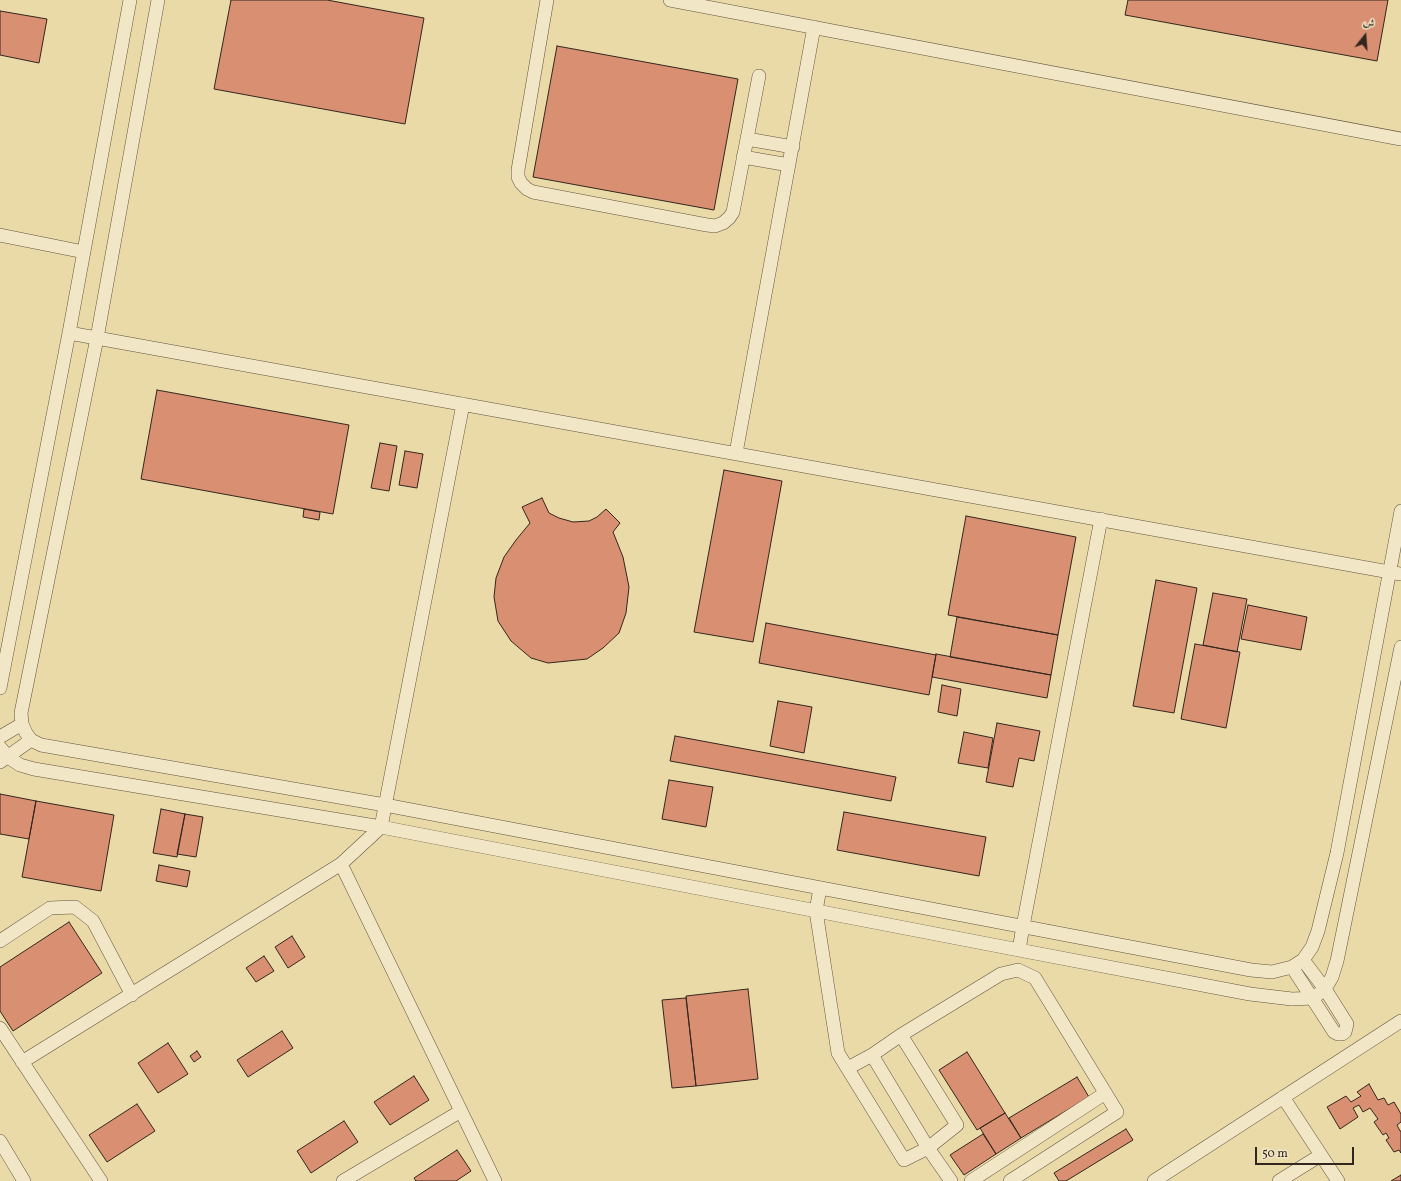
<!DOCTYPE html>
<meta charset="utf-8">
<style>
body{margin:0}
#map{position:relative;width:1401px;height:1181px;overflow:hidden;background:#eadaa7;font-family:Vollkorn,Amiri,serif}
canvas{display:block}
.north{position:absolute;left:1345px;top:16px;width:40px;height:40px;-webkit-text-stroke:3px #f1e7c6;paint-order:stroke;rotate:17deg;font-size:11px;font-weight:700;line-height:16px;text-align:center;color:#33261e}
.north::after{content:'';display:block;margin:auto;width:14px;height:18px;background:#33261e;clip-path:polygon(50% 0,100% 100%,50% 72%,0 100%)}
.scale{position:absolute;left:1255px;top:1147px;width:99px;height:18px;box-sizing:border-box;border:2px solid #33261e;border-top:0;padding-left:5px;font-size:12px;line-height:14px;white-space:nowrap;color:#33261e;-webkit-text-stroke:3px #f1e7c6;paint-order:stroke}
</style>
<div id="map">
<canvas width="1401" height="1181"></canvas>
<div class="north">ش</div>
<div class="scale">50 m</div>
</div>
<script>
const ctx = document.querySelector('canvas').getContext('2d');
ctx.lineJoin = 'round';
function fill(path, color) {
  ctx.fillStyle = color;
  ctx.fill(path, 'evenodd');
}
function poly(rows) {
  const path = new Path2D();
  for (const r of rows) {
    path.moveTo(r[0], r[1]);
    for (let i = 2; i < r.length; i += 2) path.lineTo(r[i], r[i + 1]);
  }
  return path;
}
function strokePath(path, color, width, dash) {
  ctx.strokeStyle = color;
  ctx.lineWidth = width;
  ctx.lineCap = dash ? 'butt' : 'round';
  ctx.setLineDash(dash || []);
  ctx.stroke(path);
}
const building = poly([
 [231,0,327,0,424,18,405,124,214,89,231,0],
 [1128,0,1388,0,1377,61,1125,15,1128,0],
 [0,11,47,19,39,63,0,55,0,11],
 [557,46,738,79,714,210,533,177,557,46],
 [157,390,349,425,333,514,141,479,157,390],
 [380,443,397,446,389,491,371,488,380,443],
 [405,451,423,454,417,488,399,485,405,451],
 [724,470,782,481,753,642,694,632,724,470],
 [542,498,549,513,559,518,573,522,589,521,597,517,606,509,620,523,613,532,623,557,629,587,626,613,619,633,603,648,587,659,548,663,531,658,511,641,498,621,494,597,496,578,504,557,516,540,530,523,522,507,542,498],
 [304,509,320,512,319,520,303,517,304,509],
 [966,516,1076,537,1058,635,948,615,966,516],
 [1156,580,1197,588,1174,713,1133,706,1156,580],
 [1213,593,1247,599,1237,652,1203,645,1213,593],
 [1248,605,1307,617,1301,650,1241,639,1248,605],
 [957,617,1058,635,1051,675,950,657,957,617],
 [766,623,936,655,929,695,759,663,766,623],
 [1195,644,1240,652,1226,728,1181,719,1195,644],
 [936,654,1051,675,1047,698,932,677,936,654],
 [942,685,961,689,957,716,938,712,942,685],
 [778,701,812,707,804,753,770,746,778,701],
 [997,723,1040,731,1034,761,1019,758,1013,787,986,782,997,723],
 [964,732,993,738,988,768,958,763,964,732],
 [675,736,896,777,891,801,670,761,675,736],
 [669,780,713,787,706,827,662,819,669,780],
 [0,794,36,801,29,839,0,834,0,794],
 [36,801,114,815,101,891,22,877,36,801],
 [161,809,185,814,177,857,153,853,161,809],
 [844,812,986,837,979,876,837,850,844,812],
 [185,814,203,817,196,857,177,854,185,814],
 [159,865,190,871,187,887,156,881,159,865],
 [69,922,102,973,13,1031,0,1011,0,967,69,922],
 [292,936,305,957,288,968,275,947,292,936],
 [264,956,274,971,256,982,246,968,264,956],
 [748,989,758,1079,696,1086,686,996,748,989],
 [686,998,696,1086,672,1088,662,1000,686,998],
 [282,1031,293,1048,248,1077,237,1060,282,1031],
 [168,1043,188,1074,158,1093,138,1063,168,1043],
 [197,1051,201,1057,194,1062,190,1056,197,1051],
 [967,1052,1005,1113,977,1130,939,1070,967,1052],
 [414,1076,429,1100,390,1125,374,1102,414,1076],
 [1077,1077,1089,1097,1021,1138,1009,1118,1077,1077],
 [1369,1084,1378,1100,1384,1098,1388,1105,1394,1102,1401,1114,1401,1122,1397,1125,1400,1131,1401,1131,1401,1153,1399,1150,1394,1152,1386,1140,1389,1138,1386,1133,1383,1135,1374,1122,1378,1119,1370,1108,1363,1112,1359,1105,1353,1108,1358,1117,1340,1129,1327,1107,1346,1096,1351,1102,1361,1096,1357,1092,1369,1084],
 [137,1104,155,1131,107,1162,89,1135,137,1104],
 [1005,1113,1021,1138,996,1154,980,1128,1005,1113],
 [344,1121,358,1142,311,1173,297,1151,344,1121],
 [1126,1129,1133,1140,1066,1181,1059,1181,1054,1173,1126,1129],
 [983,1134,996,1154,964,1175,950,1155,983,1134],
 [457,1150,471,1171,456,1181,416,1181,414,1178,457,1150],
 [1401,1175,1401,1181,1391,1181,1401,1175]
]);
fill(building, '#d98f71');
strokePath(building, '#33261e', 1);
const minor = poly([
 [158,0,97,338,21,713,22,724,26,733,31,740,41,745,385,805,1251,970,1272,972,1292,967,1303,960,1312,947,1318,931,1337,853,1401,511],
 [547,0,518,170,518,177,521,183,527,189,533,192,707,225,715,226,723,223,729,218,733,212,759,76],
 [670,0,1401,139],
 [747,139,793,147],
 [743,157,789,165],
 [0,235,84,252],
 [69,333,1401,574],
 [736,453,814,27],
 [0,688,69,333,130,0],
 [0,737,22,724],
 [0,747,8,757,20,765,34,769,381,827,1019,950,1250,994,1292,999,1313,998,1325,989,1332,977,1337,961,1401,647],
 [0,762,31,740],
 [341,864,495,1181],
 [820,888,816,911,838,1053,904,1160,928,1148,957,1125,901,1035],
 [0,941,50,908,75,907,93,921,132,995],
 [1019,950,1023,926,1101,519],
 [1292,967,1334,1032,1338,1034,1342,1034,1345,1032,1347,1024,1325,989,1303,960],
 [0,1028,101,1181],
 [872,1055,928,1148,951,1181],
 [22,1062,341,864,381,827,463,404],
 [848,1068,872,1055,901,1035,1001,974,1018,970,1035,978,1117,1112,1010,1181],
 [1283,1097,1338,1181],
 [0,1141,24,1181],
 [343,1181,461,1111],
 [971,1181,1104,1094],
 [1154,1181,1401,1021],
 [1279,1181,1321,1155]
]);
strokePath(minor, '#615340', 14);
strokePath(minor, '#f1e7c6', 13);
</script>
